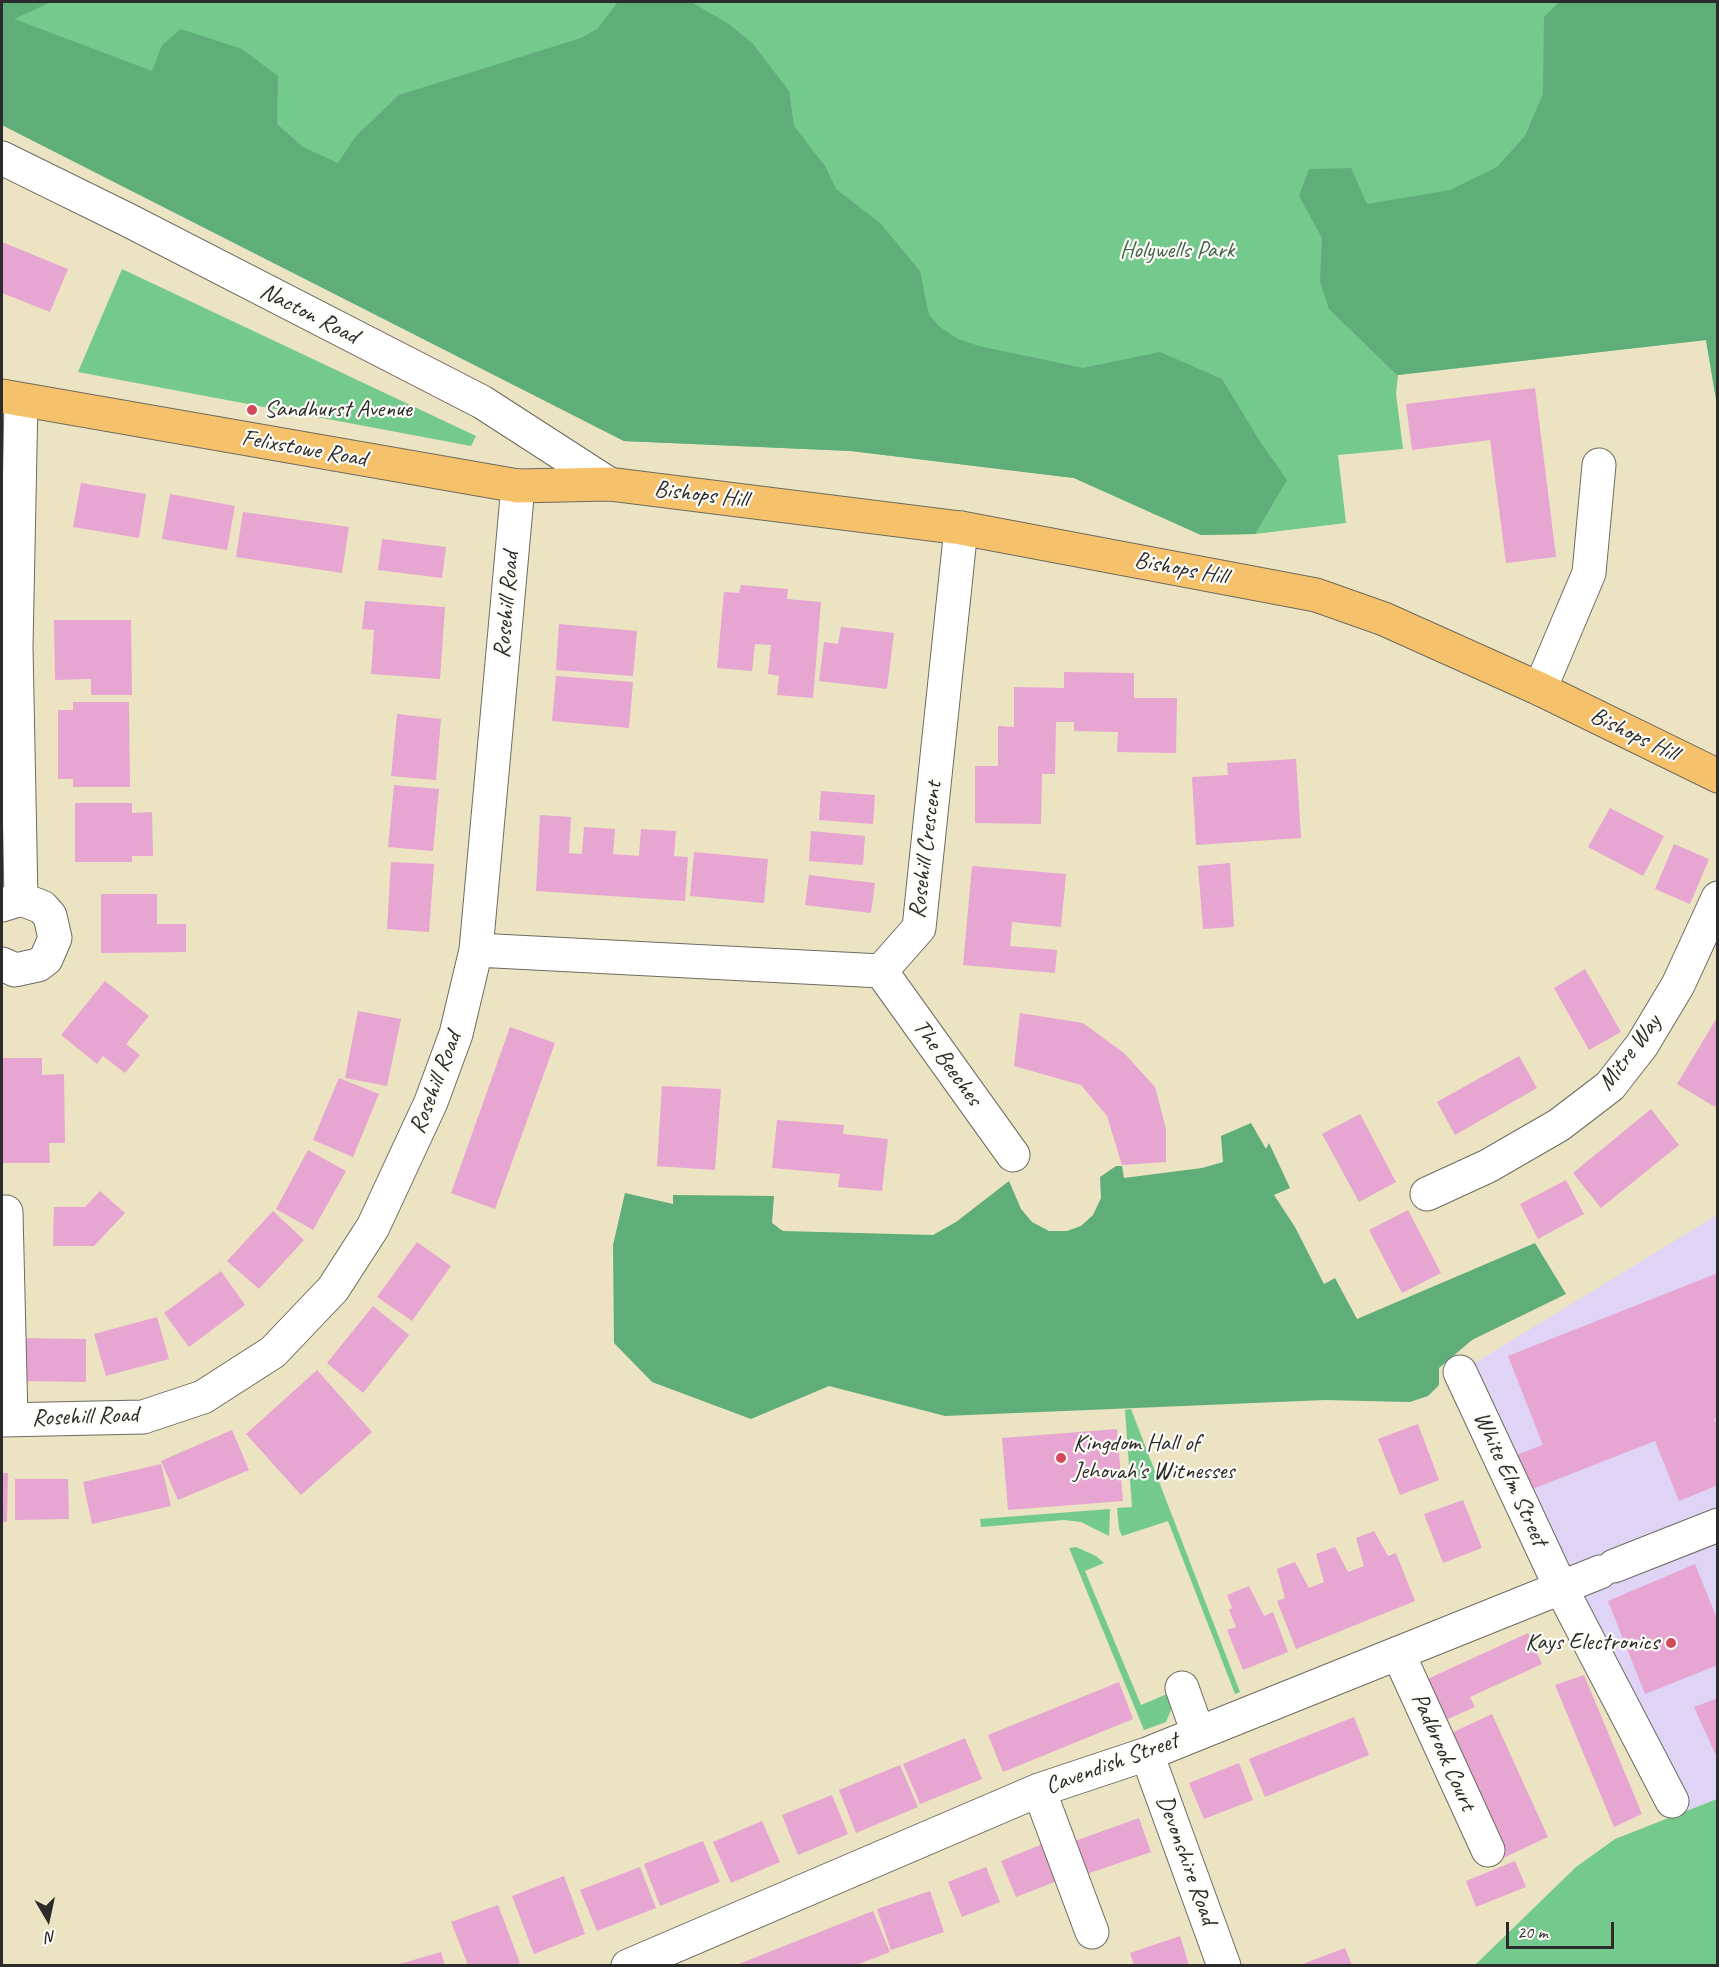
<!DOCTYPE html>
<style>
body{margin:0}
#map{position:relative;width:1719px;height:1967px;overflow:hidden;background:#ebe3c1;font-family:Caveat,sans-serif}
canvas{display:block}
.frame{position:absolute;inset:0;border:3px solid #2b2b2b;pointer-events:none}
.north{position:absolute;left:18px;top:1889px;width:60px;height:60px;-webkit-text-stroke:4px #fdfcf7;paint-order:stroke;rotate:171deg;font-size:16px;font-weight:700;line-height:24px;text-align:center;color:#2b2b2b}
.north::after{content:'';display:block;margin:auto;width:21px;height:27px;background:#2b2b2b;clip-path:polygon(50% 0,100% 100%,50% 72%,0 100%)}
.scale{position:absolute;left:1506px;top:1922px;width:108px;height:27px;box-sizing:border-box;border:3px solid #2b2b2b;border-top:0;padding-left:8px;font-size:18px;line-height:21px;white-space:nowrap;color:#2b2b2b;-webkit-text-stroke:4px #fdfcf7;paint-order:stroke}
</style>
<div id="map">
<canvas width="1719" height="1967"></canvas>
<div class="frame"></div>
<div class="north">N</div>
<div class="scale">20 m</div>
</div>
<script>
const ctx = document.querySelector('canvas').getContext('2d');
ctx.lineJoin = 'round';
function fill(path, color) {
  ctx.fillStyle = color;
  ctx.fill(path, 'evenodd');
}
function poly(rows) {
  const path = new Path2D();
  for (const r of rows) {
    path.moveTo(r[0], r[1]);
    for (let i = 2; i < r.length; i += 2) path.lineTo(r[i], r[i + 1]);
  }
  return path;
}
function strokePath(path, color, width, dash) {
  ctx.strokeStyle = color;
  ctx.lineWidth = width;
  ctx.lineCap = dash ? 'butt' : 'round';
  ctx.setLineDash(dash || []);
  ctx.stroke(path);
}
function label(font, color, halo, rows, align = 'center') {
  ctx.font = font + ' Caveat,sans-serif';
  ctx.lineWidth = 4.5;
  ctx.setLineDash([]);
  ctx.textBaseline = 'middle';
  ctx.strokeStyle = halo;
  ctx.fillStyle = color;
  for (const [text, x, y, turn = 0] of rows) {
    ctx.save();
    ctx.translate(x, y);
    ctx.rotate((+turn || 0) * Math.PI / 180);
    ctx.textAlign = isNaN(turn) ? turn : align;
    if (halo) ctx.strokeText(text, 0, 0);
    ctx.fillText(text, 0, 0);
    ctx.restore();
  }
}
fill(poly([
 [1717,1215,1717,1799,1678,1814,1460,1372]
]), '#dfd4f5');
fill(poly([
 [2,2,1717,2,1717,405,1706,340,1398,375,1396,394,1403,449,1338,455,1346,523,1255,534,1201,535,1074,478,851,451,624,441,2,125],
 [122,269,476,436,471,446,78,372],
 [1131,1409,1240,1692,1235,1694,1168,1521,1122,1536,1119,1529,1117,1508,1132,1507,1125,1410],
 [1110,1509,1109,1536,1081,1522,1064,1520,981,1527,980,1519],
 [1076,1547,1096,1556,1104,1563,1085,1571,1141,1705,1174,1691,1176,1698,1166,1722,1144,1730,1069,1548],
 [1717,1799,1717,1965,1474,1966,1576,1867,1615,1839]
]), '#74c98d');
fill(poly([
 [2,2,51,2,14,19,152,71,162,45,181,29,242,49,278,76,277,124,303,147,338,163,355,137,399,95,581,38,597,29,618,2,691,2,729,24,753,44,789,91,794,126,825,166,836,189,881,224,920,271,929,315,940,327,958,339,979,346,1083,368,1160,352,1222,379,1259,440,1287,480,1255,534,1201,535,1074,478,851,451,624,441,2,125],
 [1559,2,1717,2,1717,405,1706,340,1397,375,1329,309,1320,281,1322,238,1299,196,1309,169,1351,168,1367,204,1450,190,1497,167,1525,136,1543,94,1544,17],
 [1251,1123,1266,1149,1269,1143,1290,1188,1274,1195,1295,1227,1324,1284,1335,1278,1357,1319,1535,1243,1566,1294,1472,1340,1439,1368,1439,1385,1428,1396,1410,1402,1325,1400,945,1416,829,1386,751,1419,652,1382,614,1343,613,1245,625,1193,673,1204,673,1195,774,1196,772,1223,783,1231,933,1235,956,1222,1009,1181,1021,1209,1032,1222,1049,1231,1067,1231,1081,1226,1093,1215,1101,1198,1100,1177,1116,1166,1122,1166,1124,1178,1202,1168,1223,1162,1221,1136]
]), '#5fad78');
fill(poly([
 [2,242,68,269,50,312,2,293],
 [1535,388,1556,557,1506,563,1490,440,1412,450,1406,404],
 [81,483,146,494,139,538,73,527],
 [170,494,235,506,227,550,162,539],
 [243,512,349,527,342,573,236,557],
 [382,539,446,547,442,578,378,570],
 [741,585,788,589,787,599,821,602,813,698,777,695,779,676,768,674,771,645,755,644,752,671,717,668,724,592,739,593],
 [365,601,445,607,440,679,371,674,374,630,362,629],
 [54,620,131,620,132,695,91,695,91,679,55,680],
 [559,624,637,631,633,676,556,670],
 [841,627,894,633,887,689,819,681,824,642,838,644],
 [1064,672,1134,673,1134,698,1177,698,1176,753,1117,752,1118,732,1074,731,1074,722,1056,722,1055,774,1042,774,1041,824,975,823,975,766,998,766,998,726,1014,727,1014,687,1064,688],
 [556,676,633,682,629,728,552,721],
 [73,702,129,702,130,787,73,787,73,779,58,779,58,710,73,710],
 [397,714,441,719,436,780,391,776],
 [1296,759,1301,838,1196,845,1192,777,1228,775,1227,763],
 [394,785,439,789,433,851,388,847],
 [821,791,875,795,873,824,819,820],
 [75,803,132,803,132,813,152,812,153,856,132,856,132,862,75,862],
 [1610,808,1664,836,1643,876,1588,847],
 [540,815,571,817,569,853,582,854,584,827,615,829,613,854,639,856,641,829,676,831,674,856,688,857,685,901,536,891],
 [811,831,865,836,863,865,809,861],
 [1674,844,1709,859,1690,904,1655,889],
 [694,852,768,859,764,903,690,896],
 [391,862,434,864,429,932,387,929],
 [1230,863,1234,927,1203,929,1198,866],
 [972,866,1066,874,1061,927,1012,922,1010,946,1057,950,1055,973,963,965],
 [809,875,875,883,871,913,805,905],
 [101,894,157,894,157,924,186,924,186,952,101,953],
 [1585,969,1621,1032,1589,1050,1554,988],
 [105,981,149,1016,126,1044,140,1055,125,1073,103,1056,97,1064,61,1035],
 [358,1011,401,1019,387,1086,345,1078],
 [1020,1013,1083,1023,1124,1053,1155,1087,1166,1129,1166,1162,1122,1165,1107,1116,1081,1085,1014,1066],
 [1718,1016,1718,1103,1715,1107,1677,1084],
 [510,1027,555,1043,495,1209,451,1193],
 [1519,1056,1537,1088,1455,1135,1437,1102],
 [2,1058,42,1058,42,1075,64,1074,65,1143,49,1143,50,1163,2,1163],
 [339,1078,379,1094,353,1157,313,1140],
 [662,1086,721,1089,715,1170,657,1166],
 [1651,1109,1679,1145,1601,1208,1573,1173],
 [1360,1114,1396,1182,1359,1202,1322,1134],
 [777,1120,844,1125,843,1134,888,1139,882,1191,838,1187,840,1174,772,1168],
 [308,1150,346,1171,313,1230,276,1209],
 [1566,1180,1584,1214,1538,1239,1520,1204],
 [100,1191,125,1213,94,1246,53,1246,54,1207,85,1207],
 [1408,1210,1441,1273,1402,1293,1369,1230],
 [273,1211,304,1240,259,1289,227,1261],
 [417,1242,451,1266,412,1321,377,1297],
 [221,1271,245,1305,189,1347,164,1313],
 [1718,1273,1718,1418,1714,1419,1718,1427,1718,1485,1679,1501,1655,1441,1530,1490,1516,1455,1543,1445,1508,1356],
 [373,1306,409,1335,363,1393,327,1363],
 [157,1317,169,1359,106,1376,94,1334],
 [21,1338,86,1339,86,1382,20,1381],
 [317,1370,372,1432,301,1495,246,1434],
 [1418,1424,1439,1480,1400,1495,1378,1439],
 [1117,1429,1123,1501,1008,1510,1002,1438],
 [232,1430,249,1470,178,1500,161,1461],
 [161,1464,171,1506,92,1524,83,1482],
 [2,1473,8,1473,7,1522,2,1522],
 [15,1479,68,1479,69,1519,15,1520],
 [1463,1500,1482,1548,1443,1563,1424,1514],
 [1374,1531,1388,1556,1396,1553,1415,1601,1296,1649,1277,1601,1285,1598,1277,1569,1295,1562,1309,1588,1324,1582,1316,1554,1335,1547,1348,1572,1364,1566,1356,1538],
 [1695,1564,1718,1621,1718,1665,1645,1694,1608,1601],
 [1249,1586,1264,1616,1273,1612,1288,1652,1243,1670,1227,1630,1236,1627,1229,1610,1232,1608,1227,1595],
 [1528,1633,1542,1664,1470,1697,1475,1707,1441,1722,1423,1681],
 [1584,1675,1642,1814,1614,1827,1555,1685],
 [1119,1682,1133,1719,1003,1772,988,1735],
 [1718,1698,1718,1760,1694,1707],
 [1492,1714,1548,1837,1503,1858,1447,1735],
 [1354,1717,1369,1755,1265,1797,1249,1759],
 [965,1738,982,1779,920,1804,903,1764],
 [1239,1763,1253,1800,1204,1819,1189,1783],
 [900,1765,918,1807,856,1833,839,1790],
 [832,1795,848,1834,798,1855,782,1815],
 [1139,1818,1151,1852,1084,1875,1072,1842],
 [762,1821,780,1862,731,1883,713,1842],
 [703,1841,720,1882,660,1906,644,1864],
 [1050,1841,1065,1878,1016,1897,1001,1861],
 [1515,1861,1526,1887,1476,1907,1466,1881],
 [640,1867,656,1908,597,1931,580,1890],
 [986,1867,1000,1902,962,1917,948,1882],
 [564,1876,585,1934,534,1954,512,1896],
 [930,1891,944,1932,891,1950,877,1909],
 [498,1905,520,1963,513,1965,468,1965,451,1922],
 [873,1911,890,1952,856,1965,736,1965],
 [1180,1936,1189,1965,1134,1965,1130,1953],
 [1345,1948,1352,1965,1300,1965],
 [441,1952,445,1965,396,1965]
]), '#e7a5d2');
const minor = poly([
 [2,158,128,220,482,402,609,484],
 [21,400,16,647,21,899],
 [1540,689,1589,573,1599,465],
 [2,905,21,899,42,907,50,916,55,938,46,959,38,965,15,970,2,964],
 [476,950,881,971,919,928,961,528],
 [881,971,1013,1155],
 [1427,1194,1488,1166,1559,1125,1610,1086,1642,1045,1678,985,1718,898],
 [6,1212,11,1420],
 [1460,1372,1560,1586,1672,1801],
 [2,1420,143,1417,203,1397,273,1352,333,1289,373,1227,431,1102,456,1034,476,950,518,486],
 [1614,1566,1718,1525],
 [1398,1653,1488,1850],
 [1182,1688,1198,1733],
 [1147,1754,1224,1966],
 [1039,1790,1092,1932],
 [628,1966,1039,1790,1147,1754,1600,1572]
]);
const major = poly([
 [2,396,518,486,609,484,961,528,1316,595,1384,619,1540,689,1718,776]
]);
strokePath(minor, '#6e6b60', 35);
strokePath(major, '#6e6b60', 35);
strokePath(minor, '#fff', 33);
strokePath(major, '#f5c16b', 33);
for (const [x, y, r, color] of [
 [252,410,6,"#d1495b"],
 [1061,1458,6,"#d1495b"],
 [1671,1643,6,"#d1495b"]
]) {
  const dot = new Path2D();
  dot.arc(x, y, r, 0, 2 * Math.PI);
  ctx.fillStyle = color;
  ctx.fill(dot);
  strokePath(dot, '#fdfcf7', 2);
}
label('24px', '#45624d', '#fdfcf7', [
 ["Holywells Park",1177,251]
]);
label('24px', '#2b2b2b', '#fdfcf7', [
 ["Nacton Road",309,314,27],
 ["Felixstowe Road",304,449,10],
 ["Bishops Hill",701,495,7],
 ["Bishops Hill",1181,569,11],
 ["Rosehill Road",507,605,-85],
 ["Bishops Hill",1634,735,26],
 ["Rosehill Crescent",926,850,-83],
 ["Mitre Way",1630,1053,-53],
 ["The Beeches",947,1063,54],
 ["Rosehill Road",436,1083,-69],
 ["Rosehill Road",85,1417,-2],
 ["White Elm Street",1510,1479,65],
 ["Padbrook Court",1443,1752,66],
 ["Cavendish Street",1112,1764,-20],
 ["Devonshire Road",1186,1860,70]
]);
label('24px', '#2b2b2b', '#fdfcf7', [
 ["Sandhurst Avenue",264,410],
 ["Kingdom Hall of",1073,1444],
 ["Jehovah's Witnesses",1073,1472],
 ["Kays Electronics",1659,1643,"right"]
], 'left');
</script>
